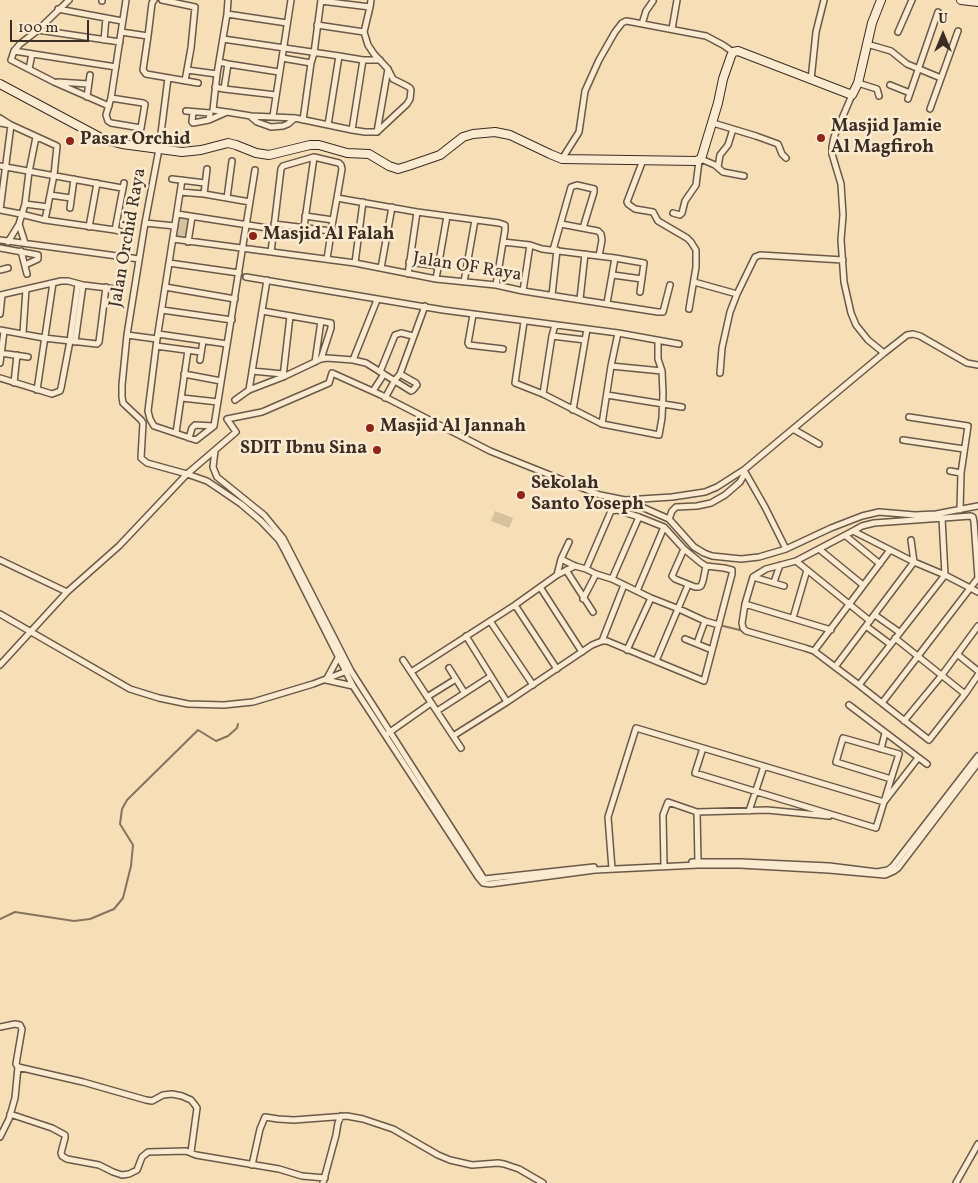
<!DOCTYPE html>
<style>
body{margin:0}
#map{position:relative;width:978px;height:1183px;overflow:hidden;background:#f6dfb7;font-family:Vollkorn,serif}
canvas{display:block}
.north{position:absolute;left:918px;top:10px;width:50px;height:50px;-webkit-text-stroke:4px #f9ead0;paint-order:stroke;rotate:0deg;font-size:14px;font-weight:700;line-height:20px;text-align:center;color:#3b2c24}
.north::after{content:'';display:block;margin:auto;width:18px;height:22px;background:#3b2c24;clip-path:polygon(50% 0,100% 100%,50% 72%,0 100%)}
.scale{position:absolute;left:10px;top:20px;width:79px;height:22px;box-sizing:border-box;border:2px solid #3b2c24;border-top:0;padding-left:6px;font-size:15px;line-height:18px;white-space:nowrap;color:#3b2c24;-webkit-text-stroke:4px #f9ead0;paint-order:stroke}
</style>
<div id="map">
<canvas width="978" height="1183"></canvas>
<div class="north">U</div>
<div class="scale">100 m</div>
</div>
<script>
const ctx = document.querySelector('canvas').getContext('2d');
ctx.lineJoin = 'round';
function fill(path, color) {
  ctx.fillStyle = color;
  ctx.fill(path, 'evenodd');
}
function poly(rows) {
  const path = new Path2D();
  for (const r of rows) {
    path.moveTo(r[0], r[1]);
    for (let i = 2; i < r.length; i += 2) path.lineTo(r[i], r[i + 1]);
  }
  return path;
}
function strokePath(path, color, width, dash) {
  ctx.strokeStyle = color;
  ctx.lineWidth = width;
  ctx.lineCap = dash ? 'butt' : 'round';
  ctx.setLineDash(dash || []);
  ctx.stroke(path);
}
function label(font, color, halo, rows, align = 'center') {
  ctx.font = font + ' Vollkorn,serif';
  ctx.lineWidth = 5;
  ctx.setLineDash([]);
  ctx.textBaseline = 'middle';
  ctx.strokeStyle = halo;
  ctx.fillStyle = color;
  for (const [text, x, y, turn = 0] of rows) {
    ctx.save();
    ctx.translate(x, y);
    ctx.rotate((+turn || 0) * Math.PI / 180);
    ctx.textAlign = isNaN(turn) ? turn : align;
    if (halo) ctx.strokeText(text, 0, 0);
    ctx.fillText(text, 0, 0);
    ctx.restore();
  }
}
fill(poly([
 [178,216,190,218,186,239,175,238],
 [495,511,513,518,509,528,491,521]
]), '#d6c19e');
strokePath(poly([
 [719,625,744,631],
 [0,919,15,912,74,921,90,919,114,909,123,898,131,866,133,845,120,824,122,809,127,800,198,730,216,741,228,736,237,728,238,724]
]), '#85735e', 2);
const street = poly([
 [69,0,38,30,20,44,14,51,11,60,54,82,109,106],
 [162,0,195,7,191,48,185,81],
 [102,1,102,0],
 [321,1,370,7,371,0],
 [58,9,122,21],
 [227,14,228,0],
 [642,24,646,11,653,1],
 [317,25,364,32,370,7],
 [672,29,677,0],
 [38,30,120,42],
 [121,32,148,36,143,70,146,74,198,83],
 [898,32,912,0],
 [148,36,152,3,154,0],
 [223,39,339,56],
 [104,40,106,18],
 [867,44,891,51,907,64,941,78],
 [14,51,116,67],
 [282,58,311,63],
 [228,64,279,72],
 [29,69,32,54],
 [187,70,217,74,227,14,287,23],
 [217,74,213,110,226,112],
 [168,78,159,149,145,223,127,335,122,385,122,397,123,403,141,420,143,423,141,458,147,463,187,474,207,481,216,487,241,504,261,521,279,540,284,549,353,686,478,877,483,883,490,884,595,870,698,865,740,865,829,870,885,875,894,871,898,868,978,763],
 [811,80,816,32,824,0],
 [58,82,88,84],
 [858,83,877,89,879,96],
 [890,85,910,93],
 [215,87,224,89,228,64,219,62],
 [224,89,276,95],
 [852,95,834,137,832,147,832,154,841,184,843,215,841,240,844,282,851,313,856,325,868,340,884,353],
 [87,97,90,75],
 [111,98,143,103,145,104,141,128,111,123,108,121,106,115,111,98,126,0],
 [908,99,938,12],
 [930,109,958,31],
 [186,111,210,113,209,120],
 [193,112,192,122,193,123,209,120,227,112,251,116,295,118,352,130,365,132,377,132,407,104,410,99,411,90,410,88,407,86,393,79,388,69,374,54,368,45,364,32],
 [273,116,291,0],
 [251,117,257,122,271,127,283,126,288,124,295,118],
 [0,118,11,125,57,146,54,175,45,220],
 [303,120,311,63,314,53,321,0],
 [0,123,11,125,0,210],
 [713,123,756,136,778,144,782,154,786,158],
 [328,125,339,56,363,60,380,60],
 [352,130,363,60],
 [377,132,388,69],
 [562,159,579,132,585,91,599,60,615,32,622,23,626,21,632,22,706,36,723,45,733,52],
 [701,159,715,165,723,172,744,176],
 [643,160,627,202,628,204,635,209,653,212,658,221,687,238,691,242,696,250,696,267,689,309],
 [0,166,122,188],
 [718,167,720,155,728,145,733,129],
 [172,179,205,183],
 [182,180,157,339,148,411,150,419,154,426,196,440,214,426,255,170],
 [180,192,204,194,250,202],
 [204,194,207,169],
 [50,195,71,198],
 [227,198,232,161],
 [25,204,48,207],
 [70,208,74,179],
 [0,210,21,214,45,220,115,230,126,233],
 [673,213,680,215,682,213,685,201,696,185,699,161],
 [177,214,274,229],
 [305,216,333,220],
 [145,223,175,226],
 [19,224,25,243],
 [274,224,331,231],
 [561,224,598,231,601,234,602,240,599,256],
 [89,227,97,183],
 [304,227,314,157],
 [115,230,124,183],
 [173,239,355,263,436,279,496,285,523,291,658,312,663,312,670,285],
 [0,240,139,259],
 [8,242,19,224,25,204,29,172,36,137],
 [188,242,192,217],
 [503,242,530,245,542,249,615,258,644,263,640,292],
 [0,248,38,255,38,259,25,265],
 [553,250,571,187,577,185,594,189,594,192,583,228],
 [21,251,27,274],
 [271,252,281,169,283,166,314,157,339,163,341,165,342,169,337,198],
 [327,259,333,220,337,198,417,212,499,223,505,225,505,230,496,285],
 [409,262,438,266],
 [169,263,239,273],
 [355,263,363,202],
 [381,268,392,207],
 [0,270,8,268],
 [408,274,417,212],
 [613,275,642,279],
 [246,277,443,310,618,333,679,344],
 [436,279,447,216],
 [464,282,475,220],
 [694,282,737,294],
 [165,287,235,299],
 [523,291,530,245],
 [0,295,61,281,68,281,83,285,116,289],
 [552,295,557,250],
 [580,299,585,254],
 [607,303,615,258],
 [162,310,232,320],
 [262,311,331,323,331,328,321,359],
 [0,314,2,295],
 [473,315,468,343,469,345,503,349],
 [524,322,515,383,543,394,602,424,659,435,662,418,663,394,662,371,658,359,658,341],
 [0,330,44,338,97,344,99,342,106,287],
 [23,333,26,289],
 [158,334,227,344],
 [127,335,157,339],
 [552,336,585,340],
 [75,342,83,285],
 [156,346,201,352],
 [0,353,28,357],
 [200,360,203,341],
 [353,360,377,300],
 [315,362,321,321],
 [0,363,4,331],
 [611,366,662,371],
 [252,371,283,374],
 [380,372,395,335,401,333,413,336],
 [720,373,722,348,730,312,737,294,755,257,760,255,843,260],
 [184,374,221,381],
 [283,377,290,316],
 [0,378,52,394,60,391,61,388,70,341,78,284],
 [14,383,17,355],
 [37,390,53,283],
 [249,390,267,280],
 [373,391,384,374],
 [543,394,552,336,555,325],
 [607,395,682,407],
 [182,398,218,402],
 [385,398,395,380,400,374,425,306],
 [235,400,249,390,283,377,321,359,327,358,353,360,366,363,411,391,413,390,417,385,416,383,400,374],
 [573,410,587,329],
 [909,417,968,426,961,473,960,510],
 [602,424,611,366,618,333],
 [793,429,819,444],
 [176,433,188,350],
 [189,438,192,428,195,425,214,426],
 [903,440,964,449],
 [215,451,213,467,217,477,264,515,283,538,351,671,484,879,594,867],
 [950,471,961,473],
 [745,472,765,507,786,549],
 [626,500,669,519,694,547,704,553,712,556,741,559,759,557,786,549,831,528,862,516,879,512,915,515,936,514,978,506],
 [669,519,672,511,676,507,697,506,711,503,725,495,740,482,745,473],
 [853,531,862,526,874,523,971,516,973,517,974,522,978,578],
 [846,536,880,564],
 [684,549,672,576,675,579,695,587,699,587,701,586,703,581,706,566],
 [819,549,863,585],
 [561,559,569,542],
 [0,560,67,592],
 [796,561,870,621],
 [566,570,593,612],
 [557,575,561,559,575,566,586,569,596,574,612,579,651,598,679,609,705,621,719,625],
 [753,577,784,586],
 [612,579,639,517],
 [774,582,780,565],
 [540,587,582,652],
 [637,591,664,527],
 [978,592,945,575,914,562,853,531,796,561,766,569,753,577,745,604,742,623,743,628,746,631,805,648,814,651,859,685,929,740,965,694,978,675],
 [583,599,596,574],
 [745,604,831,630],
 [515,605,557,669],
 [0,614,130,689,159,698,188,704,224,705,253,702,313,684,347,671],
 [875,615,899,632],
 [793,618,807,570],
 [490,621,533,685],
 [866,626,890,644],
 [466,636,507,702],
 [895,638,965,694],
 [685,639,712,650],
 [602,641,624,585],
 [697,643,705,621],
 [627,650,651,598],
 [814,651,890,550],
 [957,654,978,671],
 [338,658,326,680,353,686],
 [403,660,461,748],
 [656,661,688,585],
 [0,665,67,592,119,546,187,474,236,432,227,419,262,412,329,383,332,373,381,395,490,451,600,495,625,500,672,497,705,492,717,487,745,469,884,353,907,335,913,334,920,336,967,363,978,365],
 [835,667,914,562,911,540],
 [449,668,464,692],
 [411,672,515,605,557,575,575,566],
 [859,685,945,575,942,518],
 [427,697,456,679],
 [882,703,978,578],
 [849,705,927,764],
 [437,711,491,676],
 [904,721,942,675,978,626],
 [387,734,431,703],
 [453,736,507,702,592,645,602,641,607,641,704,681,732,574,732,570,724,568,706,566,701,563,684,549,664,527,639,517,617,510,611,511,586,569],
 [703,748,695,773,876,828,884,802,918,758],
 [881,749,885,733],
 [749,811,764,766],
 [697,812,767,810,829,816],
 [692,862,741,862,829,866,877,872,888,870,893,866,978,756],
 [664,866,663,815,668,802,697,812,698,863],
 [612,869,608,817,636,728,884,802,891,779,899,754,843,738,836,762,891,779],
 [0,1027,15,1024,20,1025,22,1029,16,1064,18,1067,15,1098,9,1119,0,1137],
 [18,1067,83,1082,146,1100,152,1101,163,1095,172,1094,182,1096,191,1100,195,1105,197,1108,191,1152],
 [10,1114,52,1128,65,1135,65,1138,61,1153,62,1156,67,1159,99,1165,113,1172,122,1175,129,1174,137,1170,142,1157,148,1152,186,1151,196,1155,279,1169,302,1176,325,1178],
 [252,1165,260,1129,265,1117,278,1119,294,1120,347,1116,363,1119,393,1129,438,1155,450,1160,472,1165,498,1163,504,1164,519,1169,543,1183],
 [323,1183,336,1135,338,1123,341,1116],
 [956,1183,978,1144]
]);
const secondary = poly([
 [961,0,978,2],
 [0,84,103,139,122,144,182,152,201,150,228,143,236,145,256,153,269,155,310,145,319,145,347,153,369,154,389,166,398,169,408,166,440,155,463,137,473,134,495,132,510,135,550,154,562,159,696,161,701,159,718,103,723,79,731,56,733,52,738,51,852,95,858,83,872,23,881,0]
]);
strokePath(street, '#6a5949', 8);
strokePath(secondary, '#3b2c24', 10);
strokePath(street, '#f9ead0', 5);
strokePath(secondary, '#f9ead0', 8);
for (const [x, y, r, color] of [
 [821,138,5,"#8f2418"],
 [70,141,5,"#8f2418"],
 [253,236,5,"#8f2418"],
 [370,428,5,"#8f2418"],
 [377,450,5,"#8f2418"],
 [521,495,5,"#8f2418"]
]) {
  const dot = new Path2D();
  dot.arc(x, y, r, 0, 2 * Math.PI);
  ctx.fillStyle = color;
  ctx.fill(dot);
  strokePath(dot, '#f9ead0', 2);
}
label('bold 18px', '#3b2c24', '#f9ead0', [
 ["Masjid Jamie",831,128],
 ["Al Magfiroh",831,149],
 ["Pasar Orchid",80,141],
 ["Masjid Al Falah",263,236],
 ["Masjid Al Jannah",380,428],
 ["SDIT Ibnu Sina",367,450,"right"],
 ["Sekolah",531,485],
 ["Santo Yoseph",531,506]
], 'left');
label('18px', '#3b2c24', '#f9ead0', [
 ["Jalan Orchid Raya",129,238,-80],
 ["Jalan OF Raya",467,268,9]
]);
</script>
